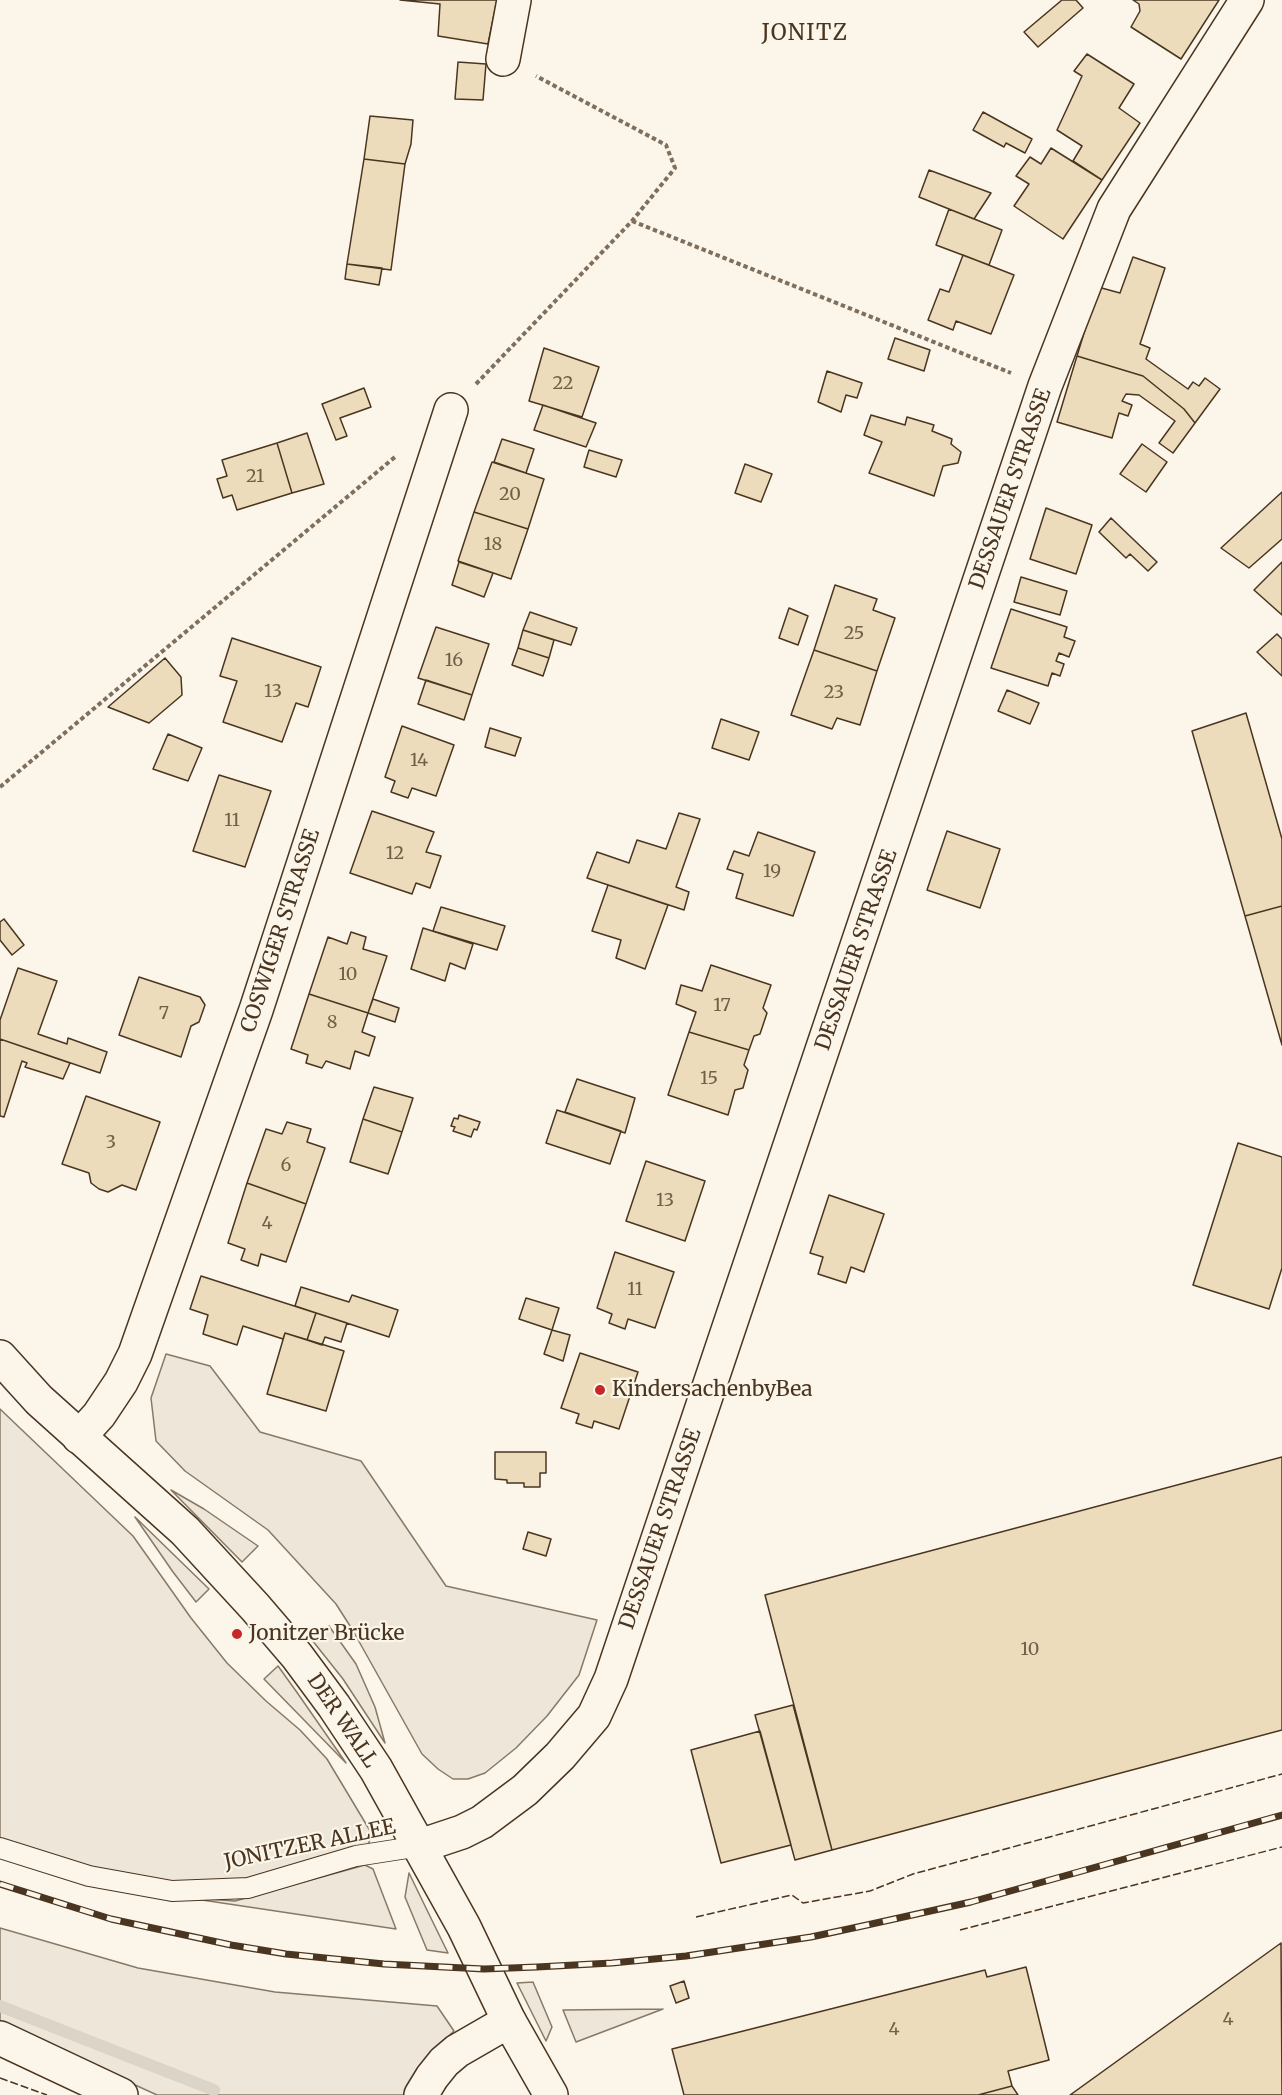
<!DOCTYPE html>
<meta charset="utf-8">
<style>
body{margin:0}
canvas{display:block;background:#fbf6e9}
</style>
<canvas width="1282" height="2095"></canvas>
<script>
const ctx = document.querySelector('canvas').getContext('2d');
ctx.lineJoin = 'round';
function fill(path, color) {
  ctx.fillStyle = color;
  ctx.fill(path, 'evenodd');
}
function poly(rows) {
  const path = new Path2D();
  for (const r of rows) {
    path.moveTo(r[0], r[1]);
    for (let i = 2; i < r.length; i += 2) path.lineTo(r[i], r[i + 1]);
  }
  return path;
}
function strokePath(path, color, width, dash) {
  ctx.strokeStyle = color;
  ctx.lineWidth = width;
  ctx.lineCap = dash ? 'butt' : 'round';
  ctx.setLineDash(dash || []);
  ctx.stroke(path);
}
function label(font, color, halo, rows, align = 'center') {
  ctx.font = font + ' Merriweather,serif';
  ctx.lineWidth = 4.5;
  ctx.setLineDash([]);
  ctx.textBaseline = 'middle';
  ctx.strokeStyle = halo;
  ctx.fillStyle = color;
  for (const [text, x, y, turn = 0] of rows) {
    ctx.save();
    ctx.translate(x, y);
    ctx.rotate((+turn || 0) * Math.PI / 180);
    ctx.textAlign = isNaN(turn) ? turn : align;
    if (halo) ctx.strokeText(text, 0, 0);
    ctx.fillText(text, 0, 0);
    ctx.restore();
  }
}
const green = poly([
 [166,1354,210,1366,260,1432,361,1461,446,1586,597,1620,579,1675,547,1716,516,1748,485,1773,468,1779,453,1779,438,1769,422,1754,352,1629,336,1604,268,1530,185,1471,156,1441,151,1398,166,1354],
 [0,1409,133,1536,191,1618,227,1663,266,1701,300,1730,327,1759,372,1834,368,1845,256,1879,189,1885,92,1873,0,1842,0,1409],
 [171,1490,204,1509,258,1546,242,1562,171,1490],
 [135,1517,209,1589,196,1602,173,1572,135,1517],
 [329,1626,356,1664,375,1707,385,1743,343,1679,312,1640,329,1626],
 [278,1666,296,1691,346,1763,264,1679,278,1666],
 [365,1865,373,1869,396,1929,182,1897,235,1901,365,1865],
 [409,1873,425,1906,448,1953,427,1950,405,1897,409,1873],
 [0,1928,138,1968,275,1992,437,2006,454,2031,430,2054,404,2095,157,2095,43,2043,0,2026,0,1928],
 [533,1982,552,2027,546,2041,517,1983,533,1982],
 [663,2009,576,2042,563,2010,663,2009]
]);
fill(green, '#ede6d9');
strokePath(green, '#887966', 1.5);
strokePath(poly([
 [0,2006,214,2090]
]), '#dcd4c6', 12);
const building = poly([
 [400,0,497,0,488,44,438,36,440,4,400,0],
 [1062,0,1076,0,1083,8,1038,47,1024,32,1062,0],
 [1133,0,1219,0,1181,59,1131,27,1140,11,1139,4,1133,0],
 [1087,54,1134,84,1119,108,1140,123,1102,180,1073,161,1082,146,1057,130,1082,76,1074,71,1087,54],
 [458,62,486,64,483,100,455,99,458,62],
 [983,112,1032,139,1025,153,1006,143,1004,147,973,130,983,112],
 [370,116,413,120,411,144,405,164,364,159,370,116],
 [1051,148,1102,180,1063,239,1014,206,1029,184,1016,176,1030,157,1041,164,1051,148],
 [364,159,405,164,391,270,347,264,364,159],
 [929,170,991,193,974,219,919,197,929,170],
 [949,209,1002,230,989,265,936,245,949,209],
 [963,255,1014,275,991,334,956,321,953,330,928,320,940,289,949,292,963,255],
 [1133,257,1165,268,1140,344,1150,348,1146,359,1188,389,1193,382,1199,386,1205,378,1220,389,1195,423,1184,409,1143,376,1077,356,1098,287,1120,293,1133,257],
 [347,264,382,268,379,285,345,279,347,264],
 [895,338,930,350,924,371,888,359,895,338],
 [544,348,599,367,582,417,529,401,544,348],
 [1077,356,1143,376,1184,409,1195,423,1173,453,1159,443,1175,421,1139,395,1126,394,1122,401,1132,405,1128,416,1119,413,1112,438,1057,422,1077,356],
 [827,371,862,383,857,398,846,395,841,412,818,402,827,371],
 [364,388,371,407,340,418,347,436,336,440,322,404,364,388],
 [543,405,596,423,586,447,534,430,543,405],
 [871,415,905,425,907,417,934,425,932,431,952,439,951,444,961,452,958,463,943,466,934,496,869,473,882,442,864,435,871,415],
 [307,433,324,484,292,493,277,443,307,433],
 [502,439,534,449,526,473,494,462,502,439],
 [277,443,292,493,237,510,232,495,223,498,217,479,227,476,222,460,277,443],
 [1142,444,1167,462,1146,492,1120,474,1142,444],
 [589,450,622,460,616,477,584,467,589,450],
 [492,462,544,479,528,529,474,512,492,462],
 [745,464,772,474,761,502,735,493,745,464],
 [1282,492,1282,539,1249,568,1221,548,1282,492],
 [1046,508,1092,525,1076,574,1030,559,1046,508],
 [474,512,528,529,511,579,458,561,474,512],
 [1111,518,1157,562,1148,571,1130,554,1126,558,1099,532,1111,518],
 [459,562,493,573,484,597,452,585,459,562],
 [1282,562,1282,615,1254,590,1282,562],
 [1021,577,1067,591,1060,615,1014,602,1021,577],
 [835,585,877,599,873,610,895,618,877,671,814,650,835,585],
 [789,608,808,616,798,645,779,638,789,608],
 [1011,609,1067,627,1064,637,1075,641,1069,657,1059,653,1056,661,1064,664,1060,676,1052,673,1048,686,991,668,1011,609],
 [530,612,577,628,571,645,523,630,530,612],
 [436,627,489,644,472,695,418,678,436,627],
 [523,630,554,640,549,658,518,648,523,630],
 [1277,634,1282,639,1282,676,1257,652,1277,634],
 [232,638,321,667,308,707,296,703,282,742,223,722,237,681,220,676,232,638],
 [518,648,549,658,543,676,512,665,518,648],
 [814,650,877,671,860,725,837,718,832,729,791,715,814,650],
 [165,658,181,677,182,695,149,723,108,707,165,658],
 [426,680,472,695,464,720,418,704,426,680],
 [1007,690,1039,703,1030,724,998,711,1007,690],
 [1246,713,1282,839,1282,906,1245,916,1192,731,1246,713],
 [721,719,759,732,749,760,712,748,721,719],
 [402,726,454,745,436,796,412,788,408,798,391,792,395,781,385,777,402,726],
 [490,728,521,738,515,756,485,747,490,728],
 [168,734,202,748,188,781,153,769,168,734],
 [219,775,271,791,245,867,193,851,219,775],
 [372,811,434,832,426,852,441,856,430,888,416,883,412,894,350,873,372,811],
 [679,813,700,819,676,887,689,892,684,910,587,878,597,852,629,863,637,840,666,849,679,813],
 [947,831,1000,849,980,908,927,890,947,831],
 [758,832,815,852,793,916,736,898,743,874,727,869,734,851,749,856,758,832],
 [608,885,668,905,645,969,616,958,621,940,592,931,608,885],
 [1282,906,1282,1045,1245,916,1282,906],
 [441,907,505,926,497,950,433,931,441,907],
 [4,919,24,945,12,955,0,940,0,922,4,919],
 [423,928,473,944,465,969,450,963,445,981,411,969,423,928],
 [351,932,366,937,363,949,387,956,368,1013,309,994,328,937,347,944,351,932],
 [711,965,771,985,763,1008,767,1013,760,1034,754,1036,749,1050,689,1032,696,1012,676,1004,681,985,702,991,711,965],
 [18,968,57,981,38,1034,67,1044,68,1038,107,1052,100,1073,0,1039,0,1020,18,968],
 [139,977,200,997,205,1005,199,1022,191,1026,181,1057,119,1035,139,977],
 [309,994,368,1013,362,1032,375,1037,369,1056,355,1051,350,1069,326,1061,322,1068,306,1063,308,1055,291,1049,309,994],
 [373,999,399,1008,395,1022,368,1013,373,999],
 [689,1032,749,1050,744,1065,748,1070,743,1088,735,1090,728,1115,668,1095,689,1032],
 [0,1039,70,1063,63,1079,25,1067,27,1063,22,1061,4,1117,0,1116,0,1039],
 [577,1079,635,1098,625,1133,565,1112,577,1079],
 [374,1087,413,1098,402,1132,363,1119,374,1087],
 [86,1096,160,1122,136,1190,122,1185,108,1192,99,1189,91,1183,89,1173,62,1164,86,1096],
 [557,1110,621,1131,610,1164,546,1143,557,1110],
 [459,1115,480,1122,477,1130,474,1129,471,1137,453,1131,455,1127,451,1126,454,1118,458,1119,459,1115],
 [363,1119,402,1132,388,1174,350,1162,363,1119],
 [287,1122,311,1129,307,1142,325,1148,306,1204,247,1183,266,1129,282,1134,287,1122],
 [1238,1143,1282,1157,1282,1268,1269,1309,1193,1285,1238,1143],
 [646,1161,705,1181,685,1241,626,1221,646,1161],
 [247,1183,306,1204,286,1262,261,1254,258,1266,241,1260,245,1249,228,1243,247,1183],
 [829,1195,884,1214,864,1272,851,1267,846,1283,818,1274,823,1257,810,1253,829,1195],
 [615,1252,674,1272,655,1328,628,1319,625,1329,609,1323,612,1314,597,1308,615,1252],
 [201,1276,316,1313,307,1340,285,1333,283,1339,243,1326,237,1345,203,1334,208,1315,190,1309,201,1276],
 [301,1287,349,1302,352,1295,398,1310,389,1337,295,1306,301,1287],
 [526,1298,559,1308,552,1330,519,1319,526,1298],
 [316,1313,347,1323,341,1342,325,1337,322,1345,307,1340,316,1313],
 [552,1330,570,1335,563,1361,544,1354,552,1330],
 [285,1333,344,1351,326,1411,267,1394,285,1333],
 [580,1353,638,1372,619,1429,594,1421,592,1428,576,1423,579,1414,561,1408,580,1353],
 [495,1452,546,1452,546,1473,540,1473,540,1487,524,1487,524,1483,507,1483,507,1480,495,1479,495,1452],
 [1282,1457,1282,1730,832,1850,765,1595,1282,1457],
 [528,1532,551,1539,546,1556,523,1549,528,1532],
 [793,1705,832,1850,795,1860,755,1715,793,1705],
 [760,1731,791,1845,721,1863,691,1750,760,1731],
 [1281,1943,1282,2095,1070,2095,1281,1943],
 [1026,1967,1049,2060,1008,2071,1012,2086,978,2095,684,2095,672,2049,985,1970,987,1977,1026,1967],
 [684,1981,689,1998,676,2003,670,1986,684,1981],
 [1012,2086,1018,2095,978,2095,1012,2086]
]);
fill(building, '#ecdcbc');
strokePath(building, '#4a3520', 1.5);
const lane = poly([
 [0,1848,89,1876,172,1891,248,1888,356,1856,420,1846]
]);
const street = poly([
 [503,59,514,0],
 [79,1437,99,1415,121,1382,135,1354,256,1010,451,410],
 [420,1846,462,1832,482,1822,525,1790,560,1756,594,1716,611,1679,1045,386,1114,209,1247,0],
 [0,2038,121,2095],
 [421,2095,432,2077,444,2062,457,2051,509,2021]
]);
const secondary = poly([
 [0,1357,39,1400,185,1531,255,1607,297,1656,334,1706,376,1769,464,1927,509,2021,551,2095]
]);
strokePath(lane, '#4a3520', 22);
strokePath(street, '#4a3520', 36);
strokePath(secondary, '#4a3520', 36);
strokePath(poly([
 [632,221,1011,373],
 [476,384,632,221,675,168,666,145,536,76],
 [0,787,395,457]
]), '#7f6f5c', 4, [4.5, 3]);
strokePath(lane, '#fbf6e9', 20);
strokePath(street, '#fbf6e9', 33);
strokePath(secondary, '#fbf6e9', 33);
const rail = poly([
 [0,1884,111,1919,231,1945,286,1954,384,1964,484,1969,537,1967,612,1963,686,1956,811,1937,867,1925,971,1902,1282,1815]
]);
strokePath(rail, '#4a3520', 7);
strokePath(rail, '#fbf6e9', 4.5, [14]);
strokePath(poly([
 [696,1917,792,1895,803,1903,870,1891,913,1874,1282,1774],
 [960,1930,1282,1847],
 [0,2078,47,2095]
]), '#4a3520', 1.5, [8, 3]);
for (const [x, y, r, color] of [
 [600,1390,6,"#c62828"],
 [237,1634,6,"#c62828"]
]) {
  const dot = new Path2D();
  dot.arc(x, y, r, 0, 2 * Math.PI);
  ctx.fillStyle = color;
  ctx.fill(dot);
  strokePath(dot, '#fbf6e9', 2);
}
label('18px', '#725f47', null, [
 ["22",563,384],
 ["21",255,477],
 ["20",510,495],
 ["18",493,545],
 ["25",854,634],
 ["16",454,661],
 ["13",273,692],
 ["23",834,693],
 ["14",419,761],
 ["11",232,821],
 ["12",395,854],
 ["19",772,872],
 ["10",348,975],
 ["17",722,1006],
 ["7",164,1014],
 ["8",332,1023],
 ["15",709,1079],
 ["3",111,1143],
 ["6",286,1166],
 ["13",665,1201],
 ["4",267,1224],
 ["11",635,1290],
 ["10",1030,1650],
 ["4",1228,2020],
 ["4",894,2030]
]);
label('21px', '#4a3520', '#fbf6e9', [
 ["DESSAUER STRASSE",1011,489,-71],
 ["COSWIGER STRASSE",281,931,-72],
 ["DESSAUER STRASSE",857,950,-71],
 ["DESSAUER STRASSE",661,1529,-71],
 ["DER WALL",342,1721,56],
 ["JONITZER ALLEE",310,1845,-12]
]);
label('21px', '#4a3520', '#fbf6e9', [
 ["KindersachenbyBea",612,1390],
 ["Jonitzer Brücke",249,1634]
], 'left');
ctx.letterSpacing = '1.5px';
label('22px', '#4a3520', '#fbf6e9', [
 ["JONITZ",805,34]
]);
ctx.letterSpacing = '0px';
</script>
